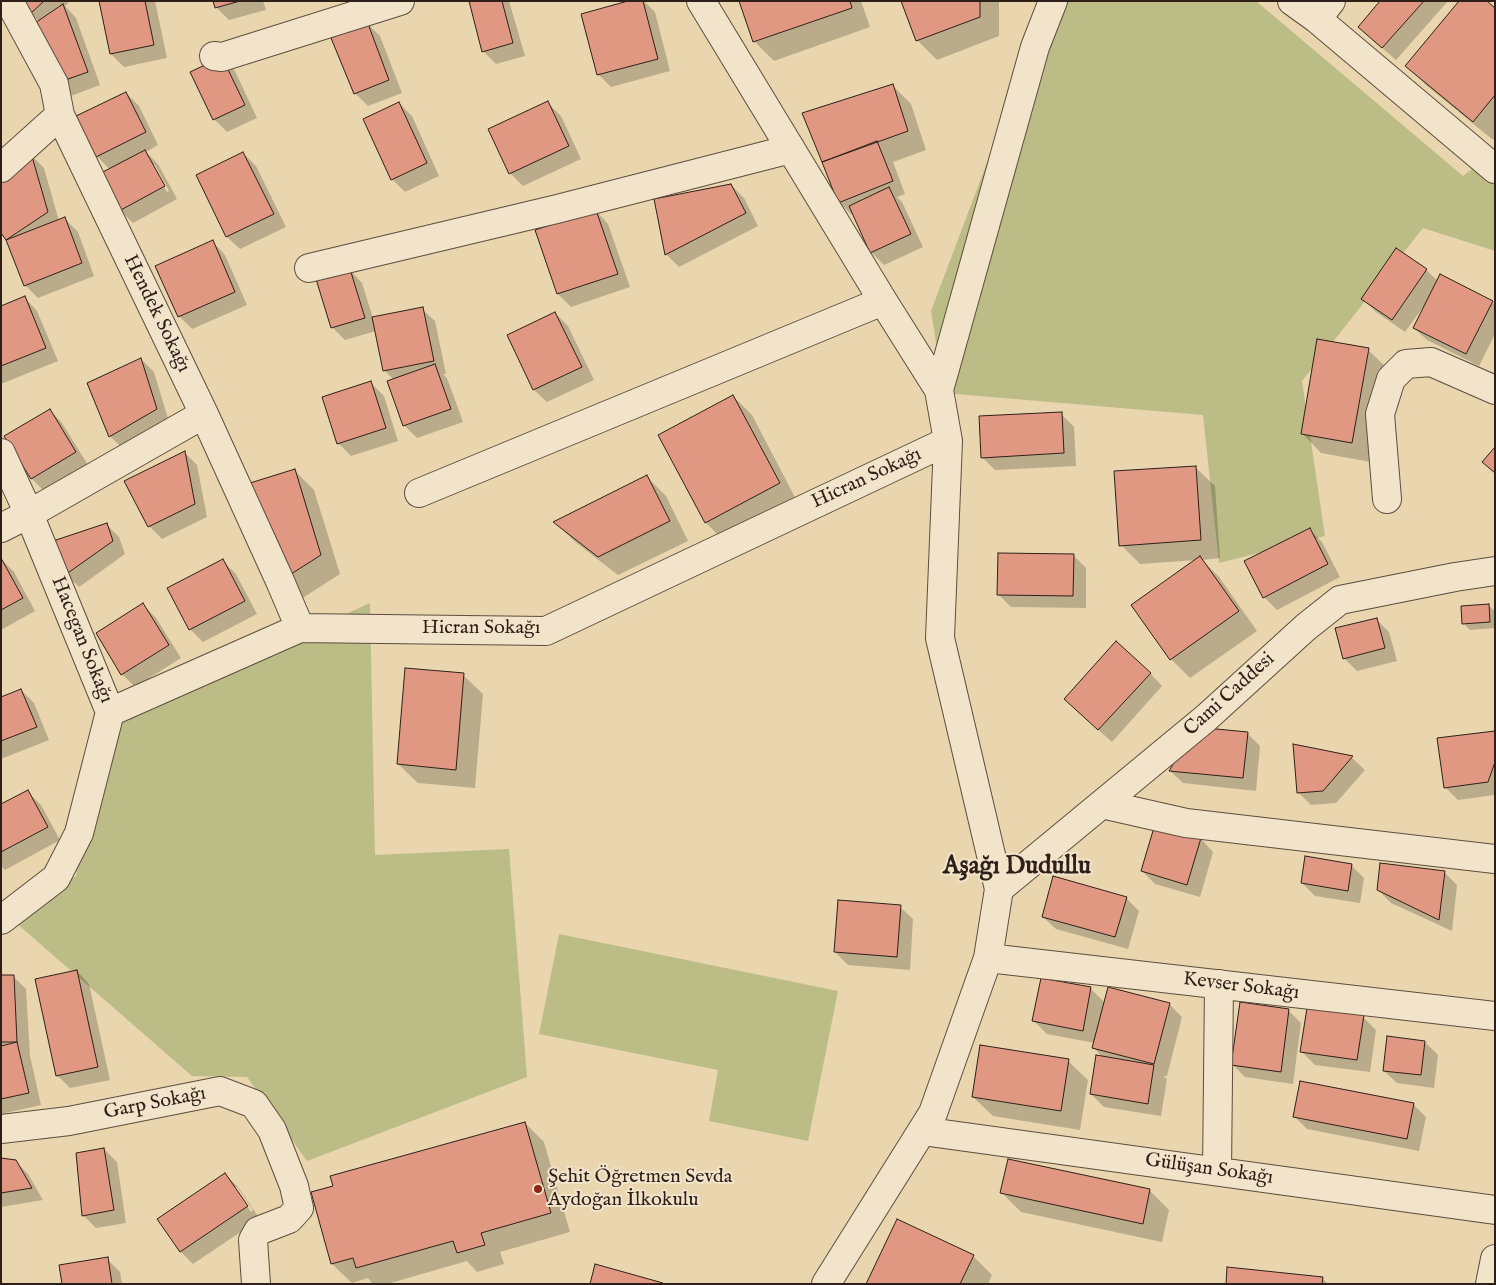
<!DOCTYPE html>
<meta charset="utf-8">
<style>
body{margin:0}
#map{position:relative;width:1496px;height:1285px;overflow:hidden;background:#e9d6ae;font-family:"IM FELL English",serif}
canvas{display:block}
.frame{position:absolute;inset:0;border:2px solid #2e1f18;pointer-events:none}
</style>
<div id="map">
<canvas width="1496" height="1285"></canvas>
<div class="frame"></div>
</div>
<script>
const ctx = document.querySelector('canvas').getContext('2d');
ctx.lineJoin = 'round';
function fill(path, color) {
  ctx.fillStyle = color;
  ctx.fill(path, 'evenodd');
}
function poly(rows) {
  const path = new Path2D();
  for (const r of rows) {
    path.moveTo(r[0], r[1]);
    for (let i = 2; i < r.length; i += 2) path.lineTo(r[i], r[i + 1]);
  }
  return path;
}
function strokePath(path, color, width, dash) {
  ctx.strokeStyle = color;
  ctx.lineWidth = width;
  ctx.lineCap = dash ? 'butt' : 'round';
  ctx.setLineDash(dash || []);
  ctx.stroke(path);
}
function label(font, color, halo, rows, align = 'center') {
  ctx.font = font + ' "IM FELL English",serif';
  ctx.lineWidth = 4;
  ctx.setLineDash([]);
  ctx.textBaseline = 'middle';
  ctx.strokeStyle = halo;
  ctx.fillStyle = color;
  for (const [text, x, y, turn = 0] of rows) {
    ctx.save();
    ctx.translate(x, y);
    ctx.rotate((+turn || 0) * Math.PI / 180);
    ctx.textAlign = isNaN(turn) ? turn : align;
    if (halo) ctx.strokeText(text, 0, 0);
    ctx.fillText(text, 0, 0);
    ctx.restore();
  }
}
fill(poly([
 [1048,1,1256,1,1463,176,1495,151,1495,251,1423,228,1302,381,1325,536,1219,563,1203,415,944,393,931,311],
 [370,603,375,855,509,849,527,1077,307,1161,247,1077,192,1076,7,915,76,876,100,726],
 [559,934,838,991,808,1141,709,1121,718,1070,539,1034]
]), '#bcbc86');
fill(poly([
 [24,1,70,1,65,6,76,18,100,85,68,97,39,22,31,13],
 [101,1,155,1,167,58,124,67,111,54],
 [215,1,263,1,266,10,229,20,216,7],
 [470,1,509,1,525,56,496,64,483,51],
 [633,1,644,1,655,12,670,71,611,87,598,74],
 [740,1,861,1,870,27,774,61,755,42],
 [903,1,999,1,999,36,937,60,917,40],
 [1381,1,1448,1,1396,60,1372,39],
 [1495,10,1495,137,1493,140,1426,85,1407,66],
 [367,23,380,36,402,93,368,106,355,93],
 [222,58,235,71,257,118,227,132,214,119],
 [892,85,911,104,926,150,893,162,905,194,897,197,902,202,923,247,884,265,871,252,854,214,852,215,839,202],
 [126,93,139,106,158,145,146,152,158,164,177,199,133,223,120,210,110,170,97,156],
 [152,165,155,165,169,191,167,192],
 [399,103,412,116,439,176,405,192,392,179],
 [548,103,561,116,581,159,523,186,510,173],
 [243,153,256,166,286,227,240,249,227,237,197,176],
 [31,155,44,168,59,221,65,219,78,232,94,276,38,298,25,285,8,240,1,231],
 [731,185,744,198,758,226,679,267,666,254],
 [596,211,608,224,630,287,571,307,558,294,537,231],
 [213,242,225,255,247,305,192,329,179,316],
 [1397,250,1426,270,1438,281,1492,302,1495,305,1495,334,1479,366,1427,340,1414,328,1424,308,1423,307,1405,332,1376,312,1363,299],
 [350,270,362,283,373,318,422,309,435,321,446,374,443,374,447,378,463,422,417,438,405,426,389,382,394,380,384,370,376,331,345,340,332,327],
 [25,298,37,311,58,361,1,384,1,307],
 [555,313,568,326,594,380,547,402,534,390,508,336],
 [1368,350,1388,369,1371,462,1321,453,1302,433],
 [141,359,154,372,169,422,123,449,110,436],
 [371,383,384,396,398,441,351,456,338,443],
 [733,396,752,415,798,503,725,542,706,523,659,435],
 [50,410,62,423,88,465,45,492,32,479,6,436],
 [1061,414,1074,427,1076,466,995,470,982,457],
 [184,452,197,465,207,517,162,539,149,526],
 [1195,467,1215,486,1220,558,1202,560,1219,577,1257,631,1190,678,1171,659,1197,560,1140,564,1121,545],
 [295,471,314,490,340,574,301,599,252,484],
 [647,477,666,496,688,541,618,575,574,541,555,522],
 [106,524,119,537,125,554,79,587,66,574],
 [1310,530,1322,542,1340,577,1277,610,1264,597],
 [1073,555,1086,568,1086,608,1011,607,998,594],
 [1,559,14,572,35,611,1,630],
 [223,561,236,574,257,614,203,642,190,629],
 [143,605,156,618,181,658,135,687,122,674,97,634],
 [1488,605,1495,611,1495,628,1470,630,1464,624],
 [1376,619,1389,632,1397,661,1357,671,1344,658],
 [1150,673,1162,686,1112,742,1078,712],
 [463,675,483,694,475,788,418,783,398,764],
 [21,690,34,703,49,740,1,759,1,698],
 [1495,732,1495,795,1458,800,1445,787],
 [1247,733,1260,746,1256,791,1183,783,1170,771],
 [1294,746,1352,758,1365,770,1336,803,1311,805,1298,792],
 [28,792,41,805,60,840,5,870,1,866,1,806],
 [1201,839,1213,852,1200,897,1155,884,1142,871],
 [1351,865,1364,878,1360,903,1315,896,1302,883],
 [1444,872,1457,885,1452,931,1391,903,1378,890],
 [1126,898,1139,911,1128,949,1056,929,1043,917],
 [900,907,913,919,910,970,848,965,835,952],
 [77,971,89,984,110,1080,70,1088,57,1075],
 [13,976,26,989,30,1056,41,1105,1,1114,1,977],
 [1090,988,1105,1003,1169,1004,1182,1017,1167,1076,1163,1076,1167,1079,1161,1116,1104,1107,1091,1094,1103,1058,1094,1048,1095,1043,1047,1034,1034,1021],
 [1288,1010,1301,1023,1293,1084,1245,1077,1232,1064],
 [1363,1017,1376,1030,1370,1072,1315,1065,1302,1052],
 [1425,1042,1438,1055,1434,1088,1397,1083,1384,1071],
 [1068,1061,1088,1080,1080,1130,993,1116,973,1097],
 [1413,1104,1426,1117,1419,1151,1307,1129,1294,1116],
 [525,1123,544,1142,570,1232,500,1252,504,1264,477,1272,467,1261,387,1284,373,1284,368,1278,352,1283,332,1264,312,1193],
 [104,1149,117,1162,126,1223,96,1228,83,1215],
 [1,1159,15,1161,28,1174,43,1200,1,1207],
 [225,1174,238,1187,260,1219,193,1264,181,1252],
 [234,1187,237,1187,253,1210,251,1212],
 [1150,1191,1169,1210,1162,1242,1021,1212,1002,1193],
 [973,1256,992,1275,988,1284,868,1284],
 [107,1259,120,1272,122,1284,63,1284],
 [1322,1278,1328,1284,1227,1284]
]), '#0003');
const building = poly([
 [23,1,44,1,30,14,23,1],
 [99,1,145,1,154,45,110,54,99,1],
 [213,1,240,1,215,8,213,1],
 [469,1,502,1,513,43,482,52,469,1],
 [628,1,643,1,658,59,597,75,581,14,628,1],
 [739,1,850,1,852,8,753,42,739,1],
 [901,1,980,1,980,17,916,41,901,1],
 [1380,1,1424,1,1382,48,1358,27,1380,1],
 [1459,1,1487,1,1495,8,1495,95,1473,122,1405,66,1459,1],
 [63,4,88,72,54,84,32,25,63,4],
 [367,21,389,80,354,94,331,38,367,21],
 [222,57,245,105,213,120,190,72,222,57],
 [893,84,908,131,822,162,802,113,893,84],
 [126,92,146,132,96,157,76,116,126,92],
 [548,101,569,146,509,174,488,129,548,101],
 [399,102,427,163,391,180,363,119,399,102],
 [877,141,893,181,838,203,822,162,877,141],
 [145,150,165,186,119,211,99,174,145,150],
 [243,152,274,214,226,237,196,175,243,152],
 [31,153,48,212,6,240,1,233,1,174,31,153],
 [731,184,746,213,665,255,654,199,731,184],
 [889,187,911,234,870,253,849,206,889,187],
 [596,210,618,274,557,294,535,230,596,210],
 [65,217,82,263,24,286,6,240,65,217],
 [213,240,235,292,178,317,155,266,213,240],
 [1396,248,1427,269,1392,320,1361,299,1396,248],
 [350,269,365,318,331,328,316,279,350,269],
 [1440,274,1493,301,1466,354,1413,328,1440,274],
 [25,296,46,348,1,366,1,306,25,296],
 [423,307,434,361,383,371,372,317,423,307],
 [555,312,582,367,533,390,507,335,555,312],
 [1317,339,1369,348,1352,443,1301,434,1317,339],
 [141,358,157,409,109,437,87,383,141,358],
 [435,364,451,409,403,426,387,381,435,364],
 [371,381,386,428,337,444,322,397,371,381],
 [733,395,780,483,705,523,658,435,733,395],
 [50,409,76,452,31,479,4,436,50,409],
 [1062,412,1064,453,981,458,979,416,1062,412],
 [1495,447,1495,473,1482,462,1495,447],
 [185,451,195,504,148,527,124,481,185,451],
 [1196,466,1201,540,1119,546,1114,471,1196,466],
 [295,469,321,555,280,581,250,483,295,469],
 [647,475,670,521,598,557,553,522,647,475],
 [107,523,113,541,65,575,53,541,107,523],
 [1310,528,1328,564,1263,598,1244,561,1310,528],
 [998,553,1074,554,1073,596,997,595,998,553],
 [1200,556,1239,611,1170,660,1131,605,1200,556],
 [1,558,23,598,1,610,1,558],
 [223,559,245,601,189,630,167,588,223,559],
 [143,603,169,645,121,675,96,633,143,603],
 [1489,604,1490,622,1462,624,1461,606,1489,604],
 [1377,618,1385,648,1343,659,1335,628,1377,618],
 [1116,641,1151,673,1098,730,1064,699,1116,641],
 [405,668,464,673,456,770,397,764,405,668],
 [21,689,37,727,1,741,1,697,21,689],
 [1195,727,1248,732,1243,778,1169,771,1195,727],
 [1495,731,1495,762,1488,782,1444,788,1437,738,1495,731],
 [1293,744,1353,756,1323,791,1297,793,1293,744],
 [28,790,48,827,1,852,1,804,28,790],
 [1155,824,1201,838,1187,885,1141,871,1155,824],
 [1305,856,1352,864,1348,891,1301,883,1305,856],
 [1380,863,1445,871,1439,920,1377,890,1380,863],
 [1053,876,1127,897,1115,937,1042,917,1053,876],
 [838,900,901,905,897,957,834,952,838,900],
 [77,970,98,1067,56,1076,35,979,77,970],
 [1,975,14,975,17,1042,1,1042,1,975],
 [1041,978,1091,987,1083,1031,1032,1021,1041,978],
 [1108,987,1170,1003,1154,1064,1092,1048,1108,987],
 [1240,1002,1289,1009,1281,1072,1231,1065,1240,1002],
 [1307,1008,1364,1015,1357,1060,1300,1052,1307,1008],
 [1387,1036,1425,1041,1421,1075,1383,1071,1387,1036],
 [17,1042,29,1093,1,1099,1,1046,17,1042],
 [980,1045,1069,1059,1061,1111,972,1097,980,1045],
 [1096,1055,1154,1065,1148,1104,1090,1094,1096,1055],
 [1300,1081,1414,1103,1407,1139,1293,1117,1300,1081],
 [525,1122,551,1213,481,1233,485,1245,457,1253,453,1241,356,1268,353,1258,331,1264,311,1192,333,1186,330,1176,525,1122],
 [104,1148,114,1210,82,1216,76,1153,104,1148],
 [1,1158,16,1160,32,1188,1,1193,1,1158],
 [1008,1159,1150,1189,1143,1224,1000,1193,1008,1159],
 [225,1173,248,1206,180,1252,157,1219,225,1173],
 [897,1219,974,1255,960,1284,866,1284,897,1219],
 [108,1257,112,1284,62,1284,59,1265,108,1257],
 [595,1264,663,1283,663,1284,590,1284,595,1264],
 [1227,1267,1323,1277,1322,1284,1226,1284,1227,1267]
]);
fill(building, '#e09883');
strokePath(building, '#2e1f18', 1);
const minor = poly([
 [9,1,54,84,60,115,204,414,280,581,300,628],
 [701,1,883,301,939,390,948,441,940,638,999,889,988,958,933,1113,826,1284],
 [1292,1,1317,19,1495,169],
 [1317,19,1331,1],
 [214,56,222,57,400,1],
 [1,168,60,115],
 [309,268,557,209,791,149],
 [939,390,1035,47,1053,1],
 [1,453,29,514,110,712,79,833,56,878,1,920],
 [419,493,883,301],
 [1387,499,1380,414,1391,379,1406,364,1431,362,1495,390],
 [1,528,29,514,204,414],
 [110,712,300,628,546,631,948,441],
 [1102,804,1186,823,1495,859],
 [999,889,1206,718,1306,627,1340,600,1455,577,1495,571],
 [988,958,1495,1016],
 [1,1129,69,1121,220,1091,254,1104,272,1130,294,1186,299,1208,289,1219,258,1231,253,1240,256,1284],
 [922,1131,1495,1210],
 [1217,1171,1219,984],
 [1490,1284,1495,1259]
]);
strokePath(minor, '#5d4d3e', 30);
strokePath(minor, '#f1e4ca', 28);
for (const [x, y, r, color] of [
 [538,1189,5,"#8f2418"]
]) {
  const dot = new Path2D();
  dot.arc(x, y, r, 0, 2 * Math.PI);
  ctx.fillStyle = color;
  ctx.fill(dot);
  strokePath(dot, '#f1e4ca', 2);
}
label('20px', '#2e1f18', '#f1e4ca', [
 ["Hendek Sokağı",156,314,64],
 ["Hicran Sokağı",867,479,-25],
 ["Hicran Sokağı",481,629],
 ["Hacegan Sokağı",81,640,68],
 ["Cami Caddesi",1230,695,-42],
 ["Kevser Sokağı",1241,987,7],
 ["Garp Sokağı",155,1104,-11],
 ["Gülüşan Sokağı",1209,1170,8]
]);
label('20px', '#2e1f18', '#f1e4ca', [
 ["Şehit Öğretmen Sevda",548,1178],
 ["Aydoğan İlkokulu",548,1201]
], 'left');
label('bold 25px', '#2e1f18', '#f1e4ca', [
 ["Aşağı Dudullu",1017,868]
]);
</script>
